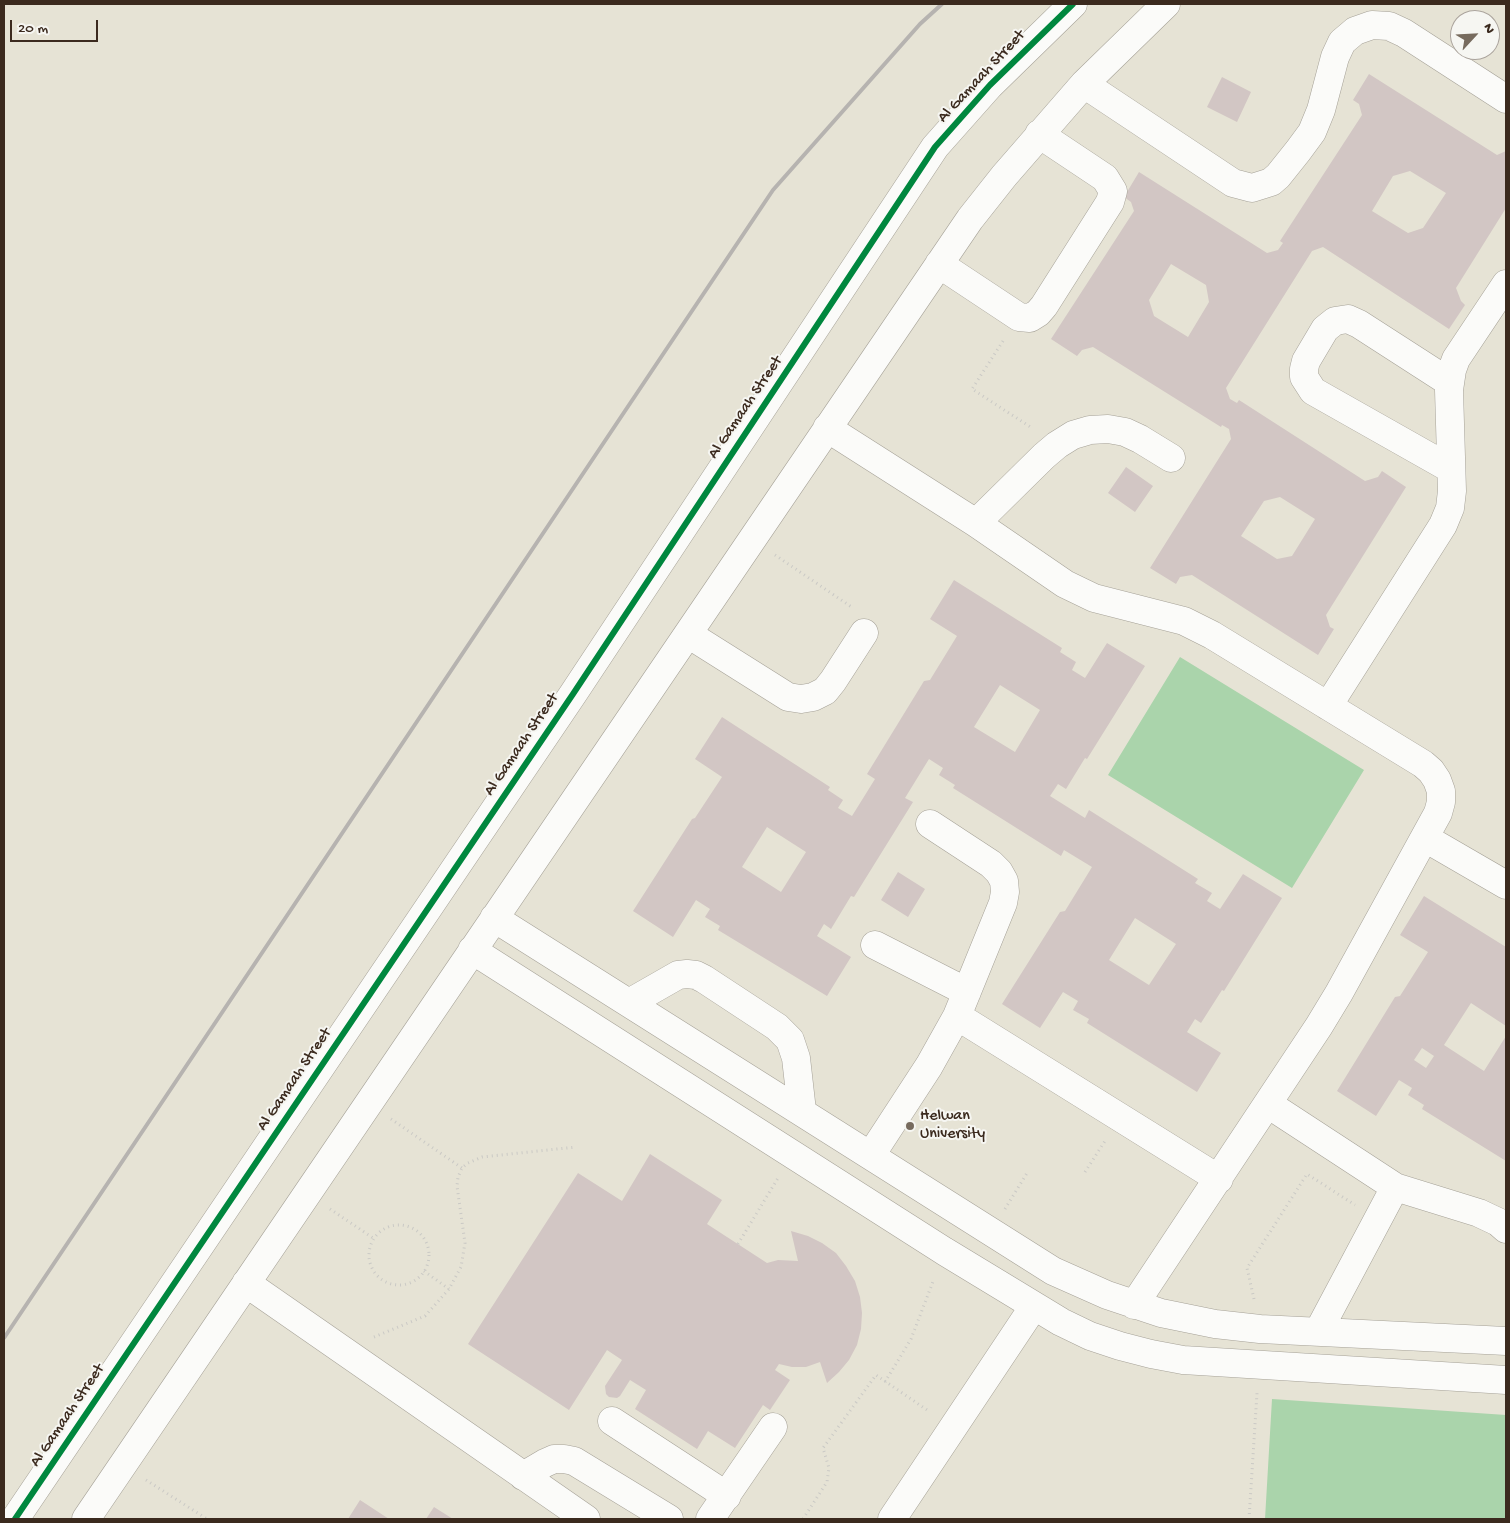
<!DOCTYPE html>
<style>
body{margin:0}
#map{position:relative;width:1510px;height:1523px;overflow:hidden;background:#e6e3d5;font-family:"Gochi Hand",sans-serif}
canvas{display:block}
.frame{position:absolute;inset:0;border:5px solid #3b2a1e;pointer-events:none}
.north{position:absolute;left:1450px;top:10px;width:50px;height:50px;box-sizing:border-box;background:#f6f6f2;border:1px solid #aba49d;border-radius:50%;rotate:65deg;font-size:14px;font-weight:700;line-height:20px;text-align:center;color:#3b2a1e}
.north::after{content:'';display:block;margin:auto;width:18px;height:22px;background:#776b5e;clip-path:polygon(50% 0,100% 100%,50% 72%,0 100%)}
.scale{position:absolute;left:10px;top:20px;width:88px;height:22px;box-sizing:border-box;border:2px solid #3b2a1e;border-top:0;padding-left:6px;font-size:15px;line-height:18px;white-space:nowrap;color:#3b2a1e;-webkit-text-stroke:4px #f6f6f2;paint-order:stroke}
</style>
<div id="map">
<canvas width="1510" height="1523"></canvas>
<div class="frame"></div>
<div class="north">N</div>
<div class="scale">20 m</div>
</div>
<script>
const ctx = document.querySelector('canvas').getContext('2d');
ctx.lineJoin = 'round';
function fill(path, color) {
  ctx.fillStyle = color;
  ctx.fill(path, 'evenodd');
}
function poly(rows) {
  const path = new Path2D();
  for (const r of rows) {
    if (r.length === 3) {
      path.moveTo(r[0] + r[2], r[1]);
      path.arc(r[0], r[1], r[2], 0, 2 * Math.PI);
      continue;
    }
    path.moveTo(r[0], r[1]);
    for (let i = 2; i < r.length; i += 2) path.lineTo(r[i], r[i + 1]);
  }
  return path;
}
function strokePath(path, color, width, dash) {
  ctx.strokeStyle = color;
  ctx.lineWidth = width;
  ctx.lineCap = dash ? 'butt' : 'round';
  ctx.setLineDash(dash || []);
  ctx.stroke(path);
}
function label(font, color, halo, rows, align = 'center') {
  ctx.font = font + ' "Gochi Hand",sans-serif';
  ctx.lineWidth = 4;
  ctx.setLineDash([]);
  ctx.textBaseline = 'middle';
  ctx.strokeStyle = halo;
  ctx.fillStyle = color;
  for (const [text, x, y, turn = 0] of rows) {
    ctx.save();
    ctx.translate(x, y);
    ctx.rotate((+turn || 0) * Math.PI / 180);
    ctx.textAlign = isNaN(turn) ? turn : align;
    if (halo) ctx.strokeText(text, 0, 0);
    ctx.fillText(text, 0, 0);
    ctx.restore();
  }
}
fill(poly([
 [1180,657,1364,770,1292,888,1108,775],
 [1272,1399,1506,1415,1506,1519,1265,1519]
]), '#aad4ab');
fill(poly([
 [1369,74,1497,155,1506,151,1506,208,1456,288,1461,301,1465,305,1449,329,1323,247,1312,251,1226,388,1230,399,1237,403,1239,400,1365,481,1378,477,1382,471,1406,487,1326,615,1330,627,1334,629,1318,655,1192,575,1180,577,1176,584,1150,568,1231,439,1229,429,1222,425,1221,427,1093,347,1082,350,1077,356,1051,339,1134,211,1131,202,1124,197,1139,172,1267,253,1278,250,1283,243,1280,241,1362,115,1359,104,1353,100],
 [1410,171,1446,193,1423,228,1408,233,1372,211,1393,176],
 [1171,264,1206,285,1209,302,1188,337,1154,316,1149,300],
 [1280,497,1315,519,1292,556,1277,559,1241,536,1264,501],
 [1222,77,1251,92,1237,122,1207,107],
 [1126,467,1153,486,1135,512,1108,493],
 [954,580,1062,648,1060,652,1076,662,1072,670,1085,678,1107,643,1145,666,1087,759,1085,758,1066,789,1058,784,1050,796,1085,818,1089,810,1198,879,1195,883,1212,893,1207,901,1220,909,1243,874,1282,898,1224,991,1222,990,1201,1023,1195,1019,1187,1032,1221,1053,1197,1092,1087,1023,1089,1019,1073,1010,1078,1001,1063,992,1040,1028,1002,1004,1060,912,1065,911,1092,867,1064,850,1061,856,953,788,955,785,939,775,943,768,929,759,905,798,913,802,854,897,851,896,831,929,824,924,817,936,851,957,827,996,718,930,720,926,705,917,710,909,696,900,673,937,633,911,692,819,695,818,722,777,695,759,722,717,830,787,828,790,843,800,838,808,852,816,875,779,867,774,924,681,930,680,957,636,930,619],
 [1000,685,1040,710,1015,752,974,727],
 [767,827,806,852,781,892,742,867],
 [1135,918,1176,944,1149,985,1109,960],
 [898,872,925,889,908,917,881,900],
 [1424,896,1506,947,1506,1026,1471,1003,1444,1045,1484,1071,1506,1036,1506,1161,1422,1109,1424,1105,1408,1095,1412,1088,1399,1080,1376,1116,1337,1091,1395,997,1400,996,1428,952,1400,935],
 [1422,1048,1434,1056,1426,1068,1414,1060],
 [650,1154,722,1200,707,1224,767,1263,778,1260,798,1261,791,1231,808,1236,822,1243,836,1253,846,1266,855,1281,860,1297,862,1313,861,1329,857,1345,849,1360,839,1372,827,1383,820,1362,806,1367,792,1367,779,1364,775,1370,790,1380,770,1410,763,1405,735,1448,708,1431,697,1449,635,1409,646,1390,630,1380,620,1396,617,1398,609,1397,606,1394,605,1386,622,1360,607,1350,569,1410,468,1344,578,1173,622,1201],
 [360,1500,389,1519,348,1519],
 [434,1507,453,1519,426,1519]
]), '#d2c6c4');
const minor = poly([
 [1084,84,1233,183,1252,188,1271,182,1278,176,1298,151,1312,132,1321,110,1335,57,1342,42,1355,31,1372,25,1389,26,1404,33,1506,99],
 [939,264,1019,317,1030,318,1038,313,1044,306,1110,202,1113,191,1105,178,1039,134],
 [1449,382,1359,324,1348,319,1335,321,1325,329,1306,361,1304,369,1304,377,1313,391,1451,469],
 [827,428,976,523,1065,584,1094,598,1184,621,1212,635,1423,764,1431,771,1437,780,1441,791,1441,802,1438,813,1339,993,1319,1026,1134,1305],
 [976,523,1044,456,1057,445,1073,435,1090,430,1108,429,1125,432,1140,439,1171,458],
 [688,634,788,697,801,699,813,697,825,691,833,681,864,633],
 [1328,706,1443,525,1450,508,1452,491,1449,390,1452,370,1456,359,1506,284],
 [1425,838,1506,885],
 [494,918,1053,1271,1107,1295,1161,1313,1215,1324,1260,1329,1506,1341],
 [875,945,967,992],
 [472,950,944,1251,1061,1322,1090,1336,1120,1346,1151,1354,1183,1360,1506,1380],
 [629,1003,678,975,687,974,696,975,704,979,777,1027,790,1040,796,1058,802,1111],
 [957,1016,1219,1179],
 [1268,1104,1395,1187,1479,1213,1498,1222,1506,1229],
 [871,1155,929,1066,957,1016,1003,903,1005,892,1004,881,999,872,991,864,930,824],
 [246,1283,586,1519],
 [1319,1330,1395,1187],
 [612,1421,727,1496],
 [523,1476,545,1463,554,1459,564,1459,574,1461,669,1519],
 [15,1519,573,694,935,147,990,85,1073,4],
 [86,1519,970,219,1004,176,1084,84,1166,4],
 [710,1519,773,1427],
 [892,1519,1034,1306]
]);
strokePath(minor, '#a5a197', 29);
strokePath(poly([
 [1003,341,972,389,1032,428],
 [775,555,853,608],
 [391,1119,462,1168],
 [1085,1172,1105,1141],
 [330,1209,373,1238],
 [1005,1209,1027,1173],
 [399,1255,30],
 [738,1244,778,1178],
 [424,1271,449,1289],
 [1254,1299,1247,1268,1307,1174,1355,1205],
 [374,1337,425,1316,449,1289,461,1267,465,1243,457,1186,458,1177,462,1168,468,1163,482,1157,576,1147],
 [885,1382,911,1339,934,1279],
 [146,1480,207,1519],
 [803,1519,827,1482,829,1468,823,1448,876,1375,930,1412],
 [1249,1519,1257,1393]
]), '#cac9c5', 3, [1, 4]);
strokePath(minor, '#fbfbf9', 28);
strokePath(poly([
 [4,1338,773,190,920,24,942,4]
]), '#b6b3b0', 4);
strokePath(poly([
 [15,1519,573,694,935,147,990,85,1073,4]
]), '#00873e', 6);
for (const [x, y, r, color] of [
 [910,1126,5,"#776b5e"]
]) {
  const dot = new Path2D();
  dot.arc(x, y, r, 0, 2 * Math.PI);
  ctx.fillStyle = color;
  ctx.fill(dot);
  strokePath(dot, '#f6f6f2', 2);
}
label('16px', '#3b2a1e', '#f6f6f2', [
 ["Al Gamaah Street",982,77,-47],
 ["Al Gamaah Street",746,408,-56],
 ["Al Gamaah Street",522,745,-56],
 ["Al Gamaah Street",295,1080,-56],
 ["Al Gamaah Street",68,1416,-56]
]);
label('16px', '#3b2a1e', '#f6f6f2', [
 ["Helwan",920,1117],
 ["University",920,1135]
], 'left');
</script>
